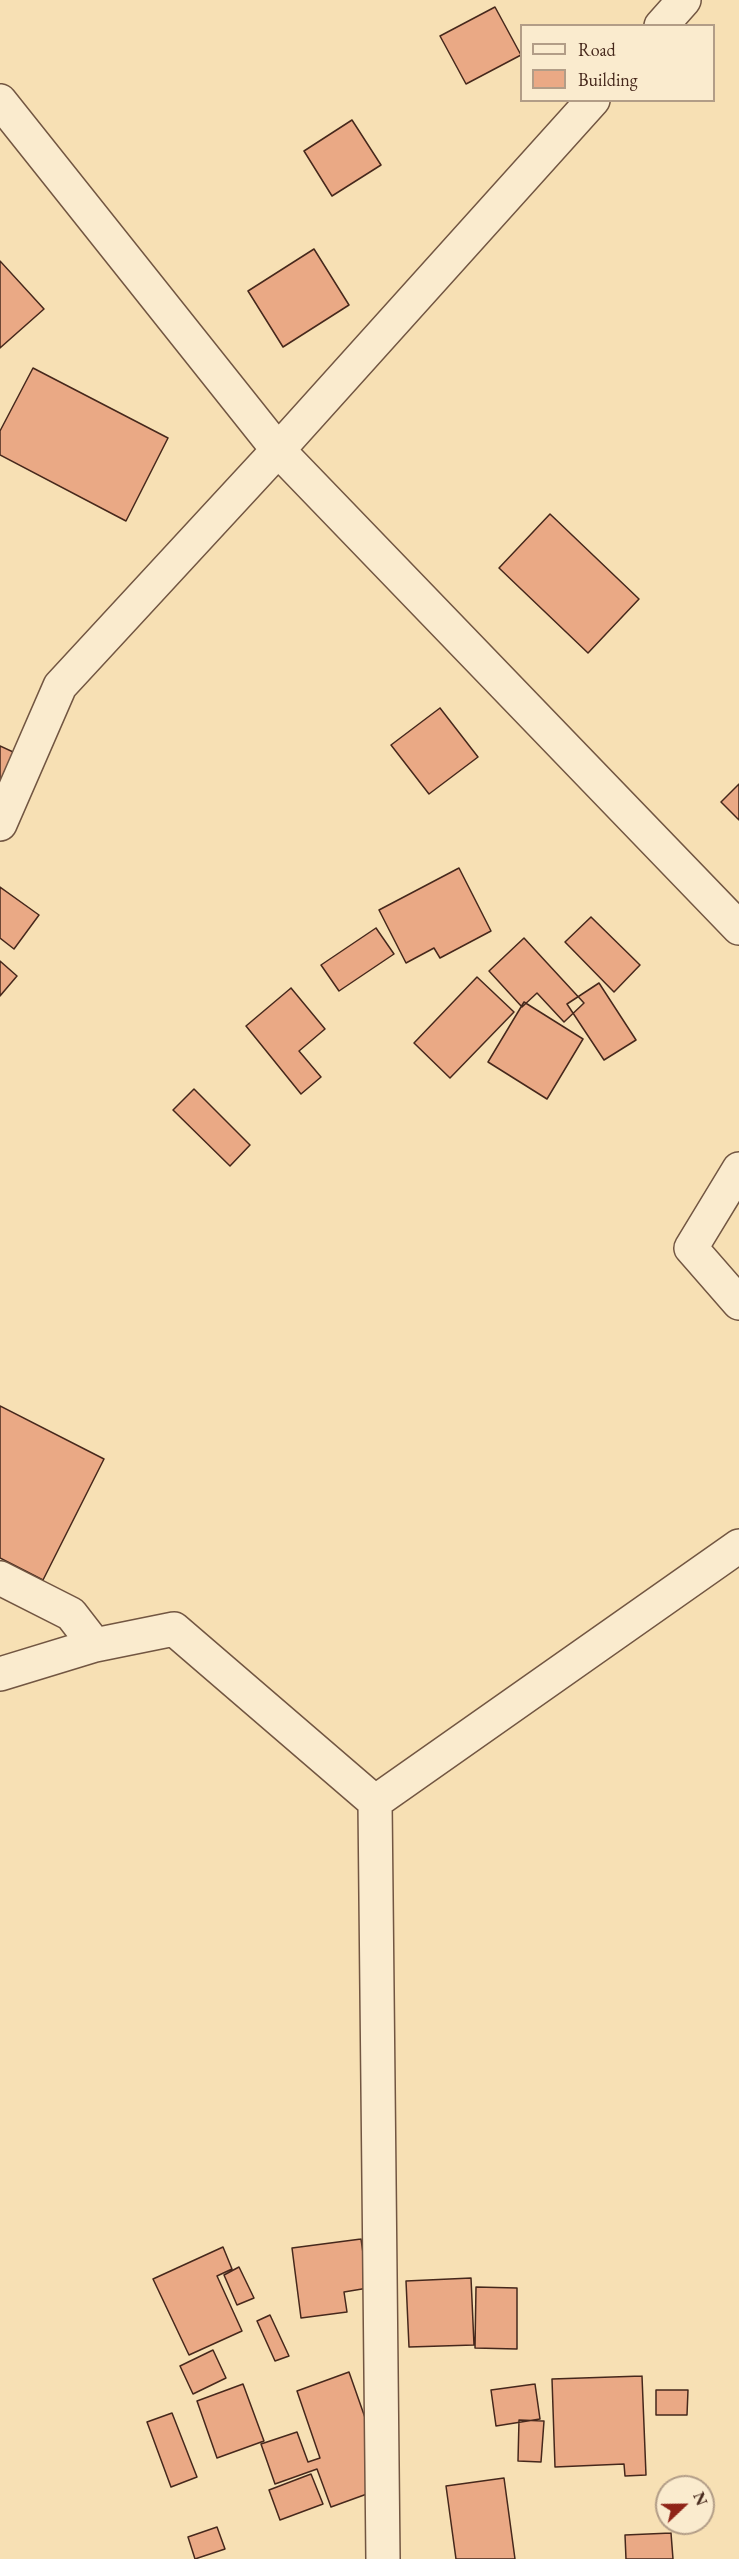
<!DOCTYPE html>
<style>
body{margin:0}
#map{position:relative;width:739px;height:2559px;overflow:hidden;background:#f7e0b4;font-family:"EB Garamond",serif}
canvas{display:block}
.legend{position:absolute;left:520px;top:24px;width:195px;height:78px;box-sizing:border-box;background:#faebce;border:2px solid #b29d87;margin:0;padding:8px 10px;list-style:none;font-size:18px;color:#46281c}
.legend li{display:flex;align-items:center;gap:12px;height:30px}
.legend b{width:30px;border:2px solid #b29d87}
.north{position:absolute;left:655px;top:2475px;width:60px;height:60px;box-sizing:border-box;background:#faebce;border:2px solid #b29d87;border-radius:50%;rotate:68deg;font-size:16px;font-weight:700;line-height:24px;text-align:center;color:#46281c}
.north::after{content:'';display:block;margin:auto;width:21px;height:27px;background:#8f2418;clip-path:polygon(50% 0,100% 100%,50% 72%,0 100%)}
</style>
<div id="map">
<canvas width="739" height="2559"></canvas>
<ul class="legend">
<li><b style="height:8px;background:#faebce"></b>Road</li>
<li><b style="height:16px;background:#eaa985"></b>Building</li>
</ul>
<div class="north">N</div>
</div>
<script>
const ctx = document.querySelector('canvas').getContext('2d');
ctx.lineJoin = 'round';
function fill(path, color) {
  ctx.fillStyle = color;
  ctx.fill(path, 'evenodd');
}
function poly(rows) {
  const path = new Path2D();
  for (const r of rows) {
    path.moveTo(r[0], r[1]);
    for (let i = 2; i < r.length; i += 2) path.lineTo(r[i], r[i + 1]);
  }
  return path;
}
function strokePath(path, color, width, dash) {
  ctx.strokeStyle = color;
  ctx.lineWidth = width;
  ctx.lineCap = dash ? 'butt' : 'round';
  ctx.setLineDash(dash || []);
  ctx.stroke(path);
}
const building = poly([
 [495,7,521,55,466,84,440,36,495,7],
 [352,120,381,165,332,196,304,151,352,120],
 [314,249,349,305,283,347,248,291,314,249],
 [0,261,44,309,0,348,0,261],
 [33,368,168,438,126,521,0,455,0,431,33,368],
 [550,514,639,599,588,653,499,568,550,514],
 [440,708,478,757,429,794,391,745,440,708],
 [0,746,24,757,0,798,0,746],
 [739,784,739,820,721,802,739,784],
 [459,868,491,931,440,958,434,948,406,963,379,910,459,868],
 [0,887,39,915,14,949,0,938,0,887],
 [591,917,640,965,614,992,565,942,591,917],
 [376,928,394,954,339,991,321,965,376,928],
 [524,938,584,1003,564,1022,537,993,522,1007,489,971,524,938],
 [0,961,17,976,0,996,0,961],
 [477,977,514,1012,450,1078,414,1043,477,977],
 [599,983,636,1040,604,1060,567,1004,599,983],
 [291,988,325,1029,299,1051,321,1077,301,1094,246,1026,291,988],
 [524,1002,583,1039,547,1099,488,1062,524,1002],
 [194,1089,250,1145,230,1166,173,1110,194,1089],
 [0,1406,104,1459,43,1580,0,1558,0,1406],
 [361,2239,368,2288,344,2292,347,2312,301,2318,292,2248,361,2239],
 [223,2247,232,2269,217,2276,242,2331,189,2355,153,2279,223,2247],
 [239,2267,254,2298,237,2305,224,2275,239,2267],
 [471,2278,474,2345,409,2347,406,2281,471,2278],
 [476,2287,517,2288,517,2349,475,2348,476,2287],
 [270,2315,289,2356,275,2361,257,2321,270,2315],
 [213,2350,226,2378,193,2394,180,2366,213,2350],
 [349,2372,389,2486,331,2507,317,2469,275,2484,261,2444,297,2432,308,2462,320,2458,297,2391,349,2372],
 [642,2376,646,2475,625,2476,624,2464,555,2467,552,2379,642,2376],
 [243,2384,264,2441,217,2458,197,2401,243,2384],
 [535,2384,540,2419,496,2426,491,2390,535,2384],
 [656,2390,688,2390,687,2415,656,2415,656,2390],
 [172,2413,197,2477,171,2487,147,2422,172,2413],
 [519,2420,544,2421,541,2462,518,2461,519,2420],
 [311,2474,323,2504,280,2520,269,2490,311,2474],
 [504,2478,515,2559,456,2559,446,2486,504,2478],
 [217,2527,225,2549,195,2559,188,2537,217,2527],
 [671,2533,673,2559,626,2559,625,2535,671,2533]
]);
fill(building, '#eaa985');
strokePath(building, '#46281c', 1.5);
const minor = poly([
 [661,26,684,0],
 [0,101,278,450,739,928],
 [0,824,60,686,278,450,593,100],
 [739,1169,691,1248,739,1303],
 [0,1578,71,1614,95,1645],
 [0,1674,95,1645,174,1629,375,1802,383,2559],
 [375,1802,739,1546]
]);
strokePath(minor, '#725642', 36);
strokePath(minor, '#faebce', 33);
</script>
